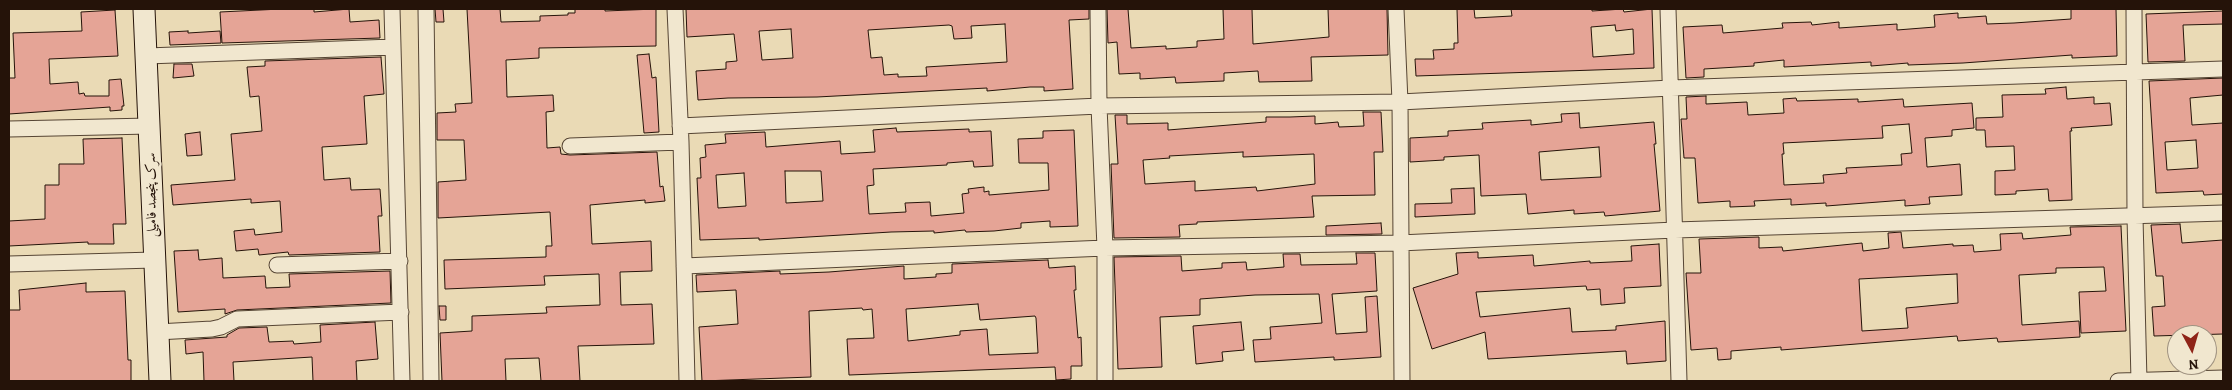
<!DOCTYPE html>
<meta charset="utf-8">
<style>
body{margin:0}
#map{position:relative;width:2232px;height:390px;overflow:hidden;background:#eadab5;font-family:Alegreya,serif}
canvas{display:block}
.frame{position:absolute;inset:0;border:10px solid #251309;pointer-events:none}
.north{position:absolute;left:2167px;top:325px;width:50px;height:50px;box-sizing:border-box;background:#f1e7cf;border:1px solid #9f9280;border-radius:50%;rotate:174deg;font-size:14px;font-weight:700;line-height:20px;text-align:center;color:#251309}
.north::after{content:'';display:block;margin:auto;width:18px;height:22px;background:#8f2418;clip-path:polygon(50% 0,100% 100%,50% 72%,0 100%)}
</style>
<div id="map">
<canvas width="2232" height="390"></canvas>
<div class="frame"></div>
<div class="north">N</div>
</div>
<script>
const ctx = document.querySelector('canvas').getContext('2d');
ctx.lineJoin = 'round';
function fill(path, color) {
  ctx.fillStyle = color;
  ctx.fill(path, 'evenodd');
}
function poly(rows) {
  const path = new Path2D();
  for (const r of rows) {
    path.moveTo(r[0], r[1]);
    for (let i = 2; i < r.length; i += 2) path.lineTo(r[i], r[i + 1]);
  }
  return path;
}
function strokePath(path, color, width, dash) {
  ctx.strokeStyle = color;
  ctx.lineWidth = width;
  ctx.lineCap = dash ? 'butt' : 'round';
  ctx.setLineDash(dash || []);
  ctx.stroke(path);
}
function label(font, color, halo, rows, align = 'center') {
  ctx.font = font + ' Alegreya,Amiri,serif';
  ctx.lineWidth = 4.5;
  ctx.setLineDash([]);
  ctx.textBaseline = 'middle';
  ctx.strokeStyle = halo;
  ctx.fillStyle = color;
  for (const [text, x, y, turn = 0] of rows) {
    ctx.save();
    ctx.translate(x, y);
    ctx.rotate((+turn || 0) * Math.PI / 180);
    ctx.textAlign = isNaN(turn) ? turn : align;
    if (halo) ctx.strokeText(text, 0, 0);
    ctx.fillText(text, 0, 0);
    ctx.restore();
  }
}
const building = poly([
 [281,9,314,9,314,12,349,9,350,22,379,20,380,38,222,43,220,12,281,9],
 [435,9,443,9,444,22,436,22,435,9],
 [467,9,500,9,501,22,540,21,540,16,568,15,568,13,575,13,575,9,605,9,605,11,656,9,656,46,539,48,539,58,506,60,507,97,553,95,554,111,546,112,547,148,560,147,561,154,570,155,657,152,660,187,663,186,665,201,645,203,645,200,590,205,592,244,651,241,652,271,620,272,621,305,652,304,654,344,578,346,580,381,541,381,539,358,505,359,506,381,442,381,440,333,472,331,472,316,547,313,546,307,600,305,599,274,544,276,545,285,445,289,444,260,546,257,546,246,552,246,550,212,438,218,438,182,466,180,464,140,437,140,437,113,456,112,455,104,472,103,467,9],
 [686,9,1089,9,1089,19,1069,20,1073,89,1044,91,1044,87,1030,87,987,91,987,88,817,97,728,98,698,100,696,71,726,69,726,62,737,61,734,34,687,37,686,9],
 [1005,24,1007,62,926,67,927,76,898,77,898,74,884,75,882,57,871,58,868,30,949,25,952,26,954,39,972,38,971,26,1005,24],
 [791,29,793,58,762,60,759,31,791,29],
 [1107,9,1128,9,1131,48,1166,46,1166,49,1197,47,1197,41,1224,39,1223,9,1252,9,1253,44,1329,37,1328,9,1387,9,1388,55,1311,57,1312,81,1259,82,1258,71,1224,73,1224,81,1176,83,1175,77,1140,79,1140,73,1119,74,1117,42,1108,43,1107,9],
 [1457,9,1474,9,1475,18,1512,16,1511,9,1592,9,1592,11,1623,9,1624,12,1652,9,1654,68,1416,76,1415,59,1434,59,1433,50,1454,49,1454,43,1458,43,1457,9],
 [1615,25,1616,31,1633,29,1634,54,1593,57,1591,27,1615,25],
 [2071,9,2116,9,2117,56,2072,58,2072,55,1963,63,1908,65,1908,63,1871,66,1871,62,1784,67,1784,60,1754,63,1754,66,1704,69,1704,77,1686,78,1683,27,1722,25,1723,33,1783,28,1782,23,1811,22,1812,25,1839,22,1839,28,1897,24,1897,30,1935,27,1934,15,1958,13,1958,18,1986,16,1987,24,2014,23,2071,19,2071,9],
 [115,10,118,56,49,59,50,84,78,82,79,94,84,93,85,96,109,96,109,80,121,79,124,106,122,106,122,110,110,111,110,107,9,114,9,78,15,78,13,33,82,31,81,12,115,10],
 [2223,11,2223,24,2183,25,2185,61,2148,62,2146,14,2223,11],
 [188,31,188,33,220,31,221,43,170,45,169,32,188,31],
 [649,54,652,78,656,77,659,132,644,133,637,55,649,54],
 [381,57,384,94,364,96,367,144,322,147,324,180,350,178,351,190,380,189,382,216,378,216,380,252,289,255,288,252,259,255,258,249,236,251,234,231,254,229,255,235,282,232,280,201,251,203,251,199,173,205,171,185,235,180,231,134,262,131,259,96,250,97,247,67,265,66,265,61,381,57],
 [174,64,192,64,194,76,173,78,174,64],
 [2223,78,2223,95,2190,98,2192,125,2223,123,2223,194,2204,195,2203,191,2156,193,2149,81,2223,78],
 [2196,140,2198,168,2167,170,2165,142,2196,140],
 [2066,87,2067,99,2094,97,2094,104,2110,103,2112,125,2071,128,2072,131,2070,131,2072,200,2049,201,2048,189,2016,191,2016,194,1995,195,1995,171,2015,170,2014,146,1986,147,1985,130,1976,130,1976,118,2003,117,2002,95,2046,94,2045,89,2066,87],
 [1706,96,1706,104,1747,102,1748,115,1784,113,1783,99,1796,98,1797,101,1858,99,1858,102,1903,99,1904,107,1972,103,1974,128,1952,130,1952,136,1925,138,1927,167,1960,164,1962,195,1929,197,1930,204,1905,206,1905,200,1826,206,1826,203,1791,205,1791,199,1754,201,1755,206,1730,207,1730,201,1698,203,1695,158,1684,158,1681,119,1687,119,1686,97,1706,96],
 [1909,124,1912,153,1901,154,1902,165,1846,168,1847,173,1823,175,1824,183,1784,185,1782,154,1784,154,1783,143,1883,138,1882,126,1909,124],
 [1363,112,1381,112,1383,152,1374,152,1375,195,1312,196,1314,217,1197,222,1197,224,1179,225,1180,237,1114,238,1111,164,1118,164,1115,115,1127,115,1127,124,1168,123,1168,130,1266,122,1266,117,1290,117,1315,116,1315,124,1338,122,1339,127,1364,126,1363,112],
 [1243,152,1243,157,1314,154,1315,184,1257,191,1256,187,1195,191,1195,181,1145,184,1143,160,1170,158,1169,156,1243,152],
 [1579,113,1580,128,1654,122,1656,144,1654,144,1660,211,1605,216,1604,212,1574,214,1574,210,1528,214,1526,194,1481,196,1479,155,1444,157,1444,160,1410,162,1410,138,1448,136,1448,131,1483,129,1482,123,1531,120,1531,125,1562,122,1561,114,1579,113],
 [1599,147,1601,177,1541,180,1539,152,1599,147],
 [896,128,897,132,969,129,969,132,991,131,993,166,974,167,973,161,947,163,947,165,873,169,874,185,867,186,869,214,906,212,905,203,930,202,931,216,964,213,962,194,969,193,968,189,984,187,984,192,989,191,989,195,1049,190,1048,163,1019,163,1018,139,1043,138,1043,131,1074,130,1078,226,1050,227,1050,221,1021,223,1021,228,994,231,966,232,965,230,934,233,934,231,891,232,759,240,759,238,700,240,697,178,701,178,700,158,706,157,705,145,726,143,725,134,765,132,766,147,840,141,841,154,875,152,873,130,896,128],
 [785,171,821,171,823,201,786,203,785,171],
 [744,173,746,206,718,208,716,175,744,173],
 [200,132,202,155,187,156,185,134,200,132],
 [122,138,126,224,113,224,114,244,88,244,88,242,9,246,9,221,45,219,45,185,59,185,59,164,84,164,83,139,122,138],
 [1474,188,1475,214,1415,217,1415,204,1452,203,1451,189,1474,188],
 [1381,223,1382,234,1326,235,1326,226,1381,223],
 [2180,224,2182,243,2223,240,2223,334,2154,336,2152,307,2165,306,2163,276,2156,276,2151,225,2180,224],
 [2121,226,2126,331,2081,333,2079,292,2106,291,2104,267,2056,268,2056,273,2019,275,2022,325,2079,321,2080,337,1998,342,1997,338,1958,341,1957,336,1781,350,1781,347,1731,351,1731,359,1718,360,1717,348,1691,350,1686,273,1701,273,1699,239,1759,237,1759,248,1782,247,1783,251,1862,243,1863,251,1889,248,1888,233,1901,232,1903,248,1953,244,1953,246,1973,245,1974,252,2001,250,2000,234,2022,233,2023,239,2071,235,2070,227,2121,226],
 [1957,274,1958,303,1906,308,1908,328,1862,331,1859,279,1957,274],
 [1659,244,1661,286,1624,288,1625,303,1601,305,1600,289,1587,290,1586,286,1476,292,1480,317,1570,308,1572,332,1616,330,1616,326,1665,321,1666,361,1627,364,1626,351,1488,359,1485,332,1432,349,1413,288,1458,274,1456,253,1478,252,1478,258,1533,255,1534,266,1590,261,1590,263,1632,261,1631,246,1659,244],
 [198,250,199,260,222,258,223,278,265,276,266,288,290,287,289,274,390,271,391,303,237,310,225,314,225,309,178,312,174,251,198,250],
 [1356,253,1375,253,1377,291,1332,294,1336,334,1367,332,1365,297,1377,296,1381,357,1334,360,1334,357,1255,362,1253,340,1271,339,1270,327,1322,323,1319,294,1255,295,1200,299,1200,315,1160,317,1162,367,1118,369,1114,257,1181,256,1182,271,1222,268,1222,263,1246,262,1247,270,1284,267,1283,254,1300,254,1301,265,1357,264,1356,253],
 [1048,260,1049,268,1075,266,1076,290,1074,290,1078,338,1081,337,1082,366,1071,366,1071,379,1056,380,1055,367,849,375,847,339,874,338,872,309,863,310,862,308,809,311,811,377,702,381,699,327,738,324,736,290,697,292,696,275,780,271,780,274,829,272,904,266,904,279,936,277,936,274,952,273,952,264,1048,260],
 [978,304,980,320,1035,316,1036,318,1038,353,989,355,987,329,960,331,960,335,908,341,906,309,978,304],
 [86,283,86,292,125,291,128,360,131,360,131,381,9,381,9,310,20,310,19,290,86,283],
 [439,306,446,306,446,320,440,320,439,306],
 [375,322,378,359,356,361,357,381,313,381,312,357,233,362,234,381,204,381,203,352,186,354,185,340,227,337,227,335,239,328,267,327,269,342,293,341,294,344,321,342,320,325,375,322],
 [1241,322,1244,350,1222,352,1223,361,1196,364,1193,326,1241,322]
]);
fill(building, '#e5a496');
strokePath(building, '#251309', 1);
const street = poly([
 [392,9,402,381],
 [426,9,431,381],
 [675,9,681,142,687,381],
 [1098,9,1099,106,1105,248,1105,381],
 [1396,9,1400,102,1402,381],
 [1668,9,1679,381],
 [2134,9,2135,217,2139,381],
 [147,56,393,47],
 [680,126,1099,106,1400,102,1671,88,2223,69],
 [9,129,150,126],
 [570,146,681,142],
 [9,264,154,260],
 [277,265,400,261],
 [684,266,1105,248,1400,243,1675,230,2223,213],
 [157,332,212,329,221,327,237,319,401,312],
 [2118,381,2223,378]
]);
const secondary = poly([
 [144,9,160,381]
]);
strokePath(street, '#564534', 17);
strokePath(secondary, '#251309', 23);
strokePath(street, '#f1e7cf', 15);
strokePath(secondary, '#f1e7cf', 21);
label('14px', '#251309', '#f1e7cf', [
 ["سرک پنجصد فامیلی",152,195,-91]
]);
</script>
